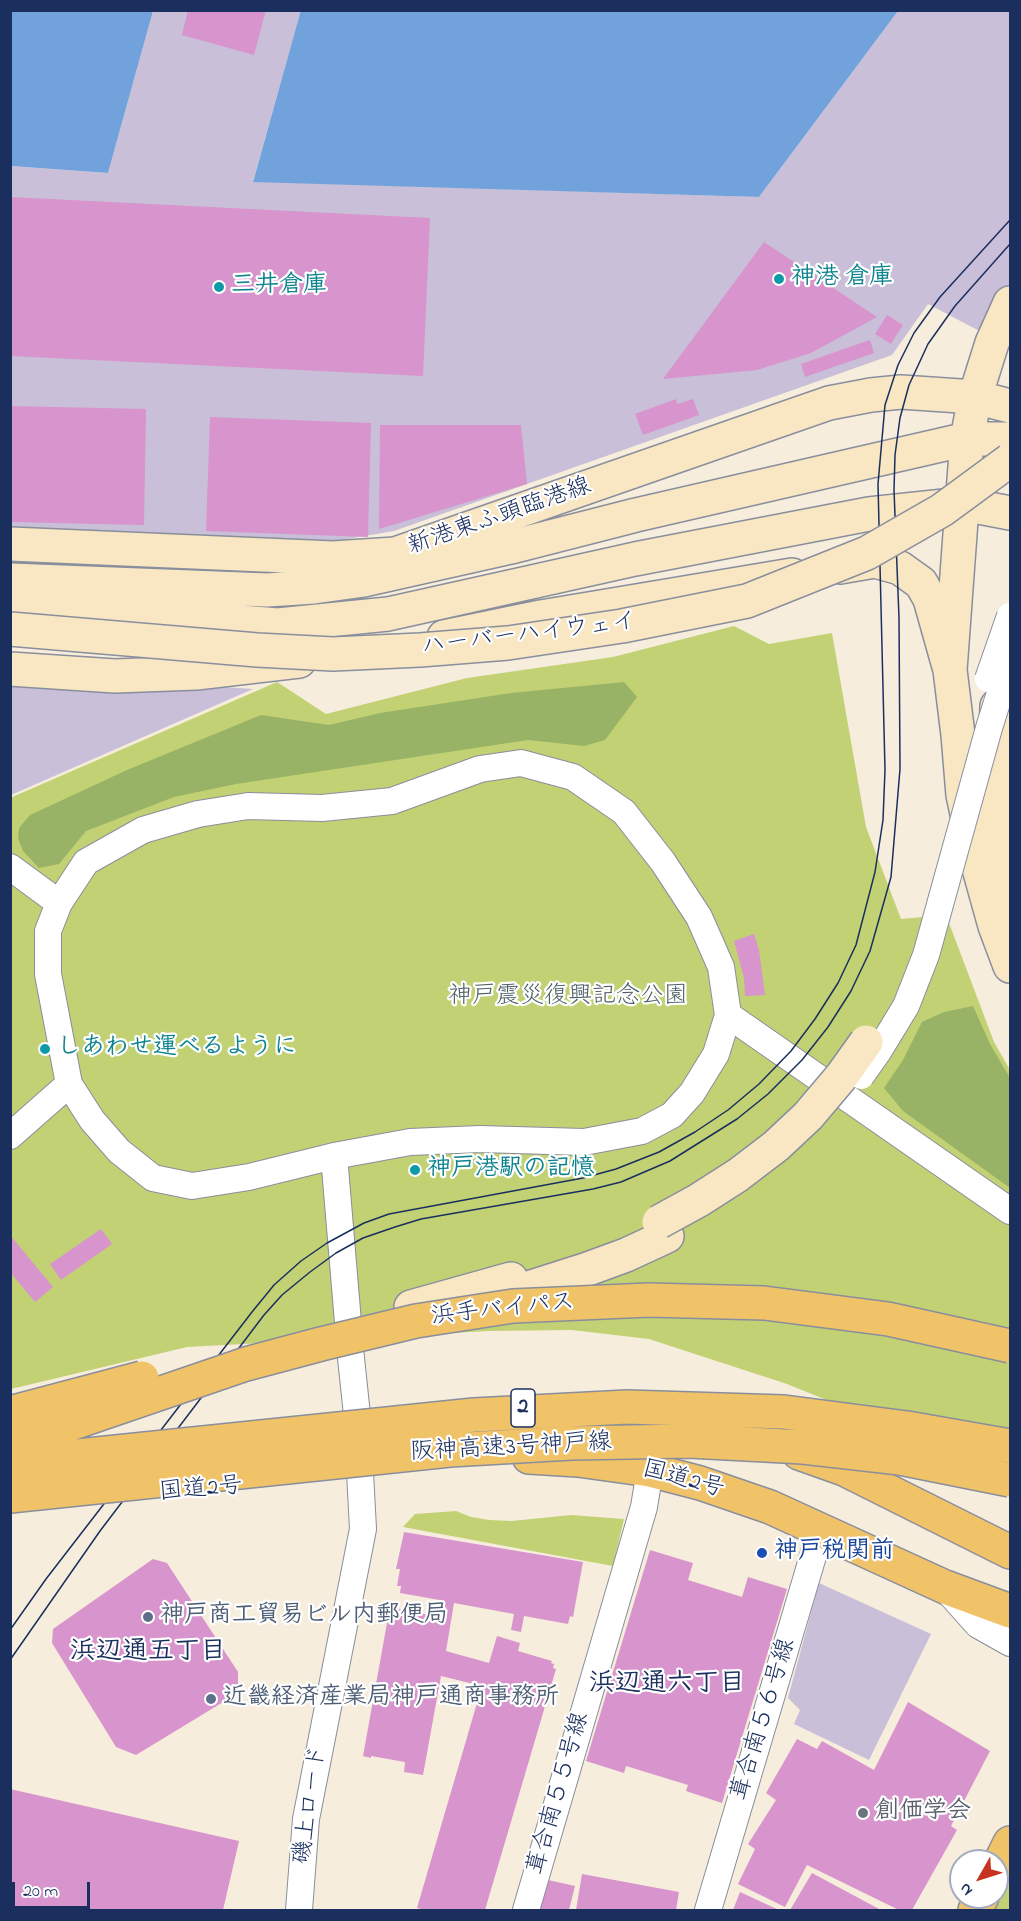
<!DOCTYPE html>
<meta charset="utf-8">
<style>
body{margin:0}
#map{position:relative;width:1021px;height:1921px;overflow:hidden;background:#f7eddc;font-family:"Indie Flower",sans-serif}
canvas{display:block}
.frame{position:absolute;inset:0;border:12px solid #1b2f5e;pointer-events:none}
.north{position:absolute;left:949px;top:1849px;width:60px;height:60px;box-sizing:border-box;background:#fff;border:2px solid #a4acbf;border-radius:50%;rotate:231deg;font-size:16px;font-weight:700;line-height:24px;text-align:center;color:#1b2f5e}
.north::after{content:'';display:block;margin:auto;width:21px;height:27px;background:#c8321e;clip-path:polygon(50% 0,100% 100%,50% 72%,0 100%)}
.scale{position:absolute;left:12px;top:1882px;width:78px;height:27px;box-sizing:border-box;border:3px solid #1b2f5e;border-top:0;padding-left:8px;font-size:18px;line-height:21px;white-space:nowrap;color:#1b2f5e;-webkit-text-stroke:4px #fff;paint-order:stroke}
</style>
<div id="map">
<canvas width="1021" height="1921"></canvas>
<div class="frame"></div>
<div class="north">N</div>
<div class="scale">20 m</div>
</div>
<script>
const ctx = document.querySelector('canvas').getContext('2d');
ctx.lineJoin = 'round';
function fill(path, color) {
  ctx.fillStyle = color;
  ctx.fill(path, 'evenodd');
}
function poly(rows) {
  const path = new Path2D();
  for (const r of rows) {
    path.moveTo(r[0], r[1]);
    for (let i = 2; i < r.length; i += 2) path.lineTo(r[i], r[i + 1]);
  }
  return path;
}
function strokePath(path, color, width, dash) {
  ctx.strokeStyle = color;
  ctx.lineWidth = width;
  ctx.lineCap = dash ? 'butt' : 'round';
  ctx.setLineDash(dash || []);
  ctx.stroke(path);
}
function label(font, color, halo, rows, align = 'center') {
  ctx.font = font + ' "Indie Flower","Klee One",sans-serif';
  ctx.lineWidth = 4.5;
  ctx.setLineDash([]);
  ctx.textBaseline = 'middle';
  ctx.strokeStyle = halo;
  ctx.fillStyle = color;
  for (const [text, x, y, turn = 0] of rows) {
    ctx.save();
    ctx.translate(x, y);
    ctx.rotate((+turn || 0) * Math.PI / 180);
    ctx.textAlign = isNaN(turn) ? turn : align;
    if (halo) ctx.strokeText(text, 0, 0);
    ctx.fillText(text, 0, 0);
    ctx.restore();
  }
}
fill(poly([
 [153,11,301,11,253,181,759,197,898,11,1010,11,1010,347,928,304,892,355,394,531,336,541,11,527,11,166,108,173],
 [11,673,253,689,11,795],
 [819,1583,931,1634,869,1760,794,1724,800,1710,788,1698]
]), '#c9bfd8');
fill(poly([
 [734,626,769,644,832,633,866,827,901,919,946,915,994,1042,1010,1070,1010,1478,925,1440,787,1384,649,1339,572,1330,489,1331,187,1347,11,1389,10,798,277,682,326,714,467,678,613,657],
 [456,1511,471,1517,489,1520,512,1521,571,1515,624,1519,613,1566,403,1527,415,1514],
 [1010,1882,1010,1910,989,1910]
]), '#c2d174');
fill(poly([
 [624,682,637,697,605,740,584,746,528,740,236,784,174,797,86,831,59,864,39,868,23,851,18,838,19,828,30,815,127,770,261,715,329,725,380,713,511,693],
 [973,1006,990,1044,1010,1078,1010,1188,903,1111,884,1088,903,1060,922,1022,944,1012]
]), '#99b366');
fill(poly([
 [301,10,898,10,898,11,759,197,253,182],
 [10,11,153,11,108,173,11,166]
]), '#71a2db');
fill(poly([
 [188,10,266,10,254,55,182,35],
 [10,197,430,218,423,376,10,356],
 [764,242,877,317,811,353,757,370,663,379],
 [887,315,903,325,891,344,875,334],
 [870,340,874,353,805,377,801,364],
 [676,399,677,404,693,399,699,415,643,435,635,414],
 [10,406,146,409,144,525,10,522],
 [210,417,371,423,368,537,206,531],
 [380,425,521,425,527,484,379,529],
 [754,934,759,950,765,995,745,996,744,978,734,941],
 [101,1229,112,1244,61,1280,50,1264],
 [10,1235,53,1287,35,1302,10,1272],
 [404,1532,583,1562,573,1617,570,1616,568,1624,524,1616,521,1632,511,1630,514,1614,454,1603,446,1651,489,1663,497,1636,520,1643,518,1651,552,1661,551,1663,554,1664,553,1668,556,1669,485,1910,442,1910,436,1909,435,1910,425,1910,417,1908,482,1686,441,1676,423,1775,404,1772,405,1762,371,1756,371,1758,363,1756,389,1612,393,1613,393,1608,441,1617,445,1601,400,1593,401,1586,397,1586,400,1569,396,1569],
 [650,1550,693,1563,688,1580,742,1597,748,1577,787,1589,722,1803,686,1791,688,1785,626,1766,624,1773,586,1761],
 [153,1559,167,1563,238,1672,238,1693,136,1755,116,1747,52,1643,53,1629],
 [908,1702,990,1751,951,1826,957,1830,912,1910,899,1910,807,1865,785,1907,738,1884,755,1849,748,1844,776,1800,766,1793,797,1739,817,1749,822,1741,874,1770],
 [10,1789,239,1841,223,1910,30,1910,10,1906],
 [812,1873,881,1910,790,1910],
 [582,1874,679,1892,676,1910,576,1910],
 [548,1880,575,1886,569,1910,540,1910],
 [740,1892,779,1910,733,1910]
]), '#d894cc');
const street = poly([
 [521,763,573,777,624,812,663,862,699,917,721,967,728,1015,716,1054,692,1093,672,1115,642,1131,584,1142,480,1139,410,1142,334,1156,249,1177,192,1186,153,1178,119,1151,92,1120,69,1084,48,974,48,931,59,903,86,862,143,830,198,814,248,806,322,808,392,801,480,769,521,763],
 [10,867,59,903],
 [728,1015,1010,1211],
 [10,1136,69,1084],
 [945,1588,978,1625,1010,1643],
 [299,1910,306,1819,363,1529,357,1415,351,1358,334,1156],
 [526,1910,644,1507,650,1470],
 [708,1910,821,1529]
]);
const secondary = poly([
 [1010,303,992,343,975,397,967,439,950,670,958,735,963,795,978,865,995,926,1010,966],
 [10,544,333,558,395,554,829,403,871,395,901,392,975,397,1010,406],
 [840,567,875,561,900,568,921,583,930,599,950,670],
 [10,580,267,590,314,587,364,580,511,547,636,515,967,439,1010,439],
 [10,604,278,625,388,614,635,559,869,514,963,504,1010,513],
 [444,637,541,617,792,575],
 [10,669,115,676,196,673,299,661],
 [997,706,995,771,998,820,1004,868,1010,899],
 [488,1301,585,1270,626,1255,667,1236],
 [411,1307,511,1279]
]);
const primary = poly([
 [997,1869,1010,1843],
 [975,1910,982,1897]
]);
const highway = poly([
 [799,1453,844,1469,1010,1552],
 [529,1457,578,1460,650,1470,700,1483,770,1507,945,1587,1010,1611]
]);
strokePath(street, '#898e9d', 28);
strokePath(secondary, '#898e9d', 36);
strokePath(primary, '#898e9d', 36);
strokePath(highway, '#898e9d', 36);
strokePath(street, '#fff', 26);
strokePath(secondary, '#f9e7c3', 33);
strokePath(primary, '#f1c369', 33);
strokePath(highway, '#f1c369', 33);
strokePath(poly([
 [10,1630,46,1579,252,1312,274,1285,301,1261,327,1243,364,1223,389,1214,583,1178,616,1169,659,1152,695,1132,728,1110,759,1084,791,1051,815,1019,838,983,856,945,875,872,883,820,885,770,878,484,885,405,898,365,914,333,940,297,1010,220],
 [10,1660,100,1531,264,1315,282,1295,310,1272,336,1253,363,1238,395,1227,421,1219,593,1189,621,1182,670,1161,737,1119,768,1094,802,1060,828,1027,851,991,870,951,891,877,900,769,899,618,894,490,895,455,900,418,909,385,928,344,955,306,1010,244]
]), '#1b2f5e', 1.5);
const streetBridge = poly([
 [988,679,1010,616],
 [861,1076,878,1052,906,1006,926,955,989,728,1010,661]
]);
const secondaryBridge = poly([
 [10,629,257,650,333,654,420,650,508,643,622,626,747,601,867,553,942,510,1010,460],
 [659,1222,699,1200,738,1175,776,1146,808,1116,841,1077,866,1042]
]);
const highwayBridge = poly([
 [10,1413,142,1378],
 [10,1448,47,1432,246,1364,321,1344,416,1321,513,1306,649,1300,764,1303,888,1319,1010,1346],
 [10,1463,474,1415,627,1407,784,1412,907,1428,1010,1446],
 [10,1496,450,1450,571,1443,689,1441,803,1447,900,1458,1010,1480]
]);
strokePath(streetBridge, '#898e9d', 28, []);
strokePath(secondaryBridge, '#898e9d', 36, []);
strokePath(highwayBridge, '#898e9d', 36, []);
strokePath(streetBridge, '#fff', 26);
strokePath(secondaryBridge, '#f9e7c3', 33);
strokePath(highwayBridge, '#f1c369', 33);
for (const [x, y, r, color] of [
 [779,279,6,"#0f9aa8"],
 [219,287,6,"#0f9aa8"],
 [45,1049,6,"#0f9aa8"],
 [415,1170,6,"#0f9aa8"],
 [762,1553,6,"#1a4fb4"],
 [148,1617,6,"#5c6f8a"],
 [211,1699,6,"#5c6f8a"],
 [863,1813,6,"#6b7280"]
]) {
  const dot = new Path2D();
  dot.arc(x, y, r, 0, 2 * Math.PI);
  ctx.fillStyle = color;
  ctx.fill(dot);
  strokePath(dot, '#fff', 2);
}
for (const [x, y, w] of [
 [523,1408,24]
]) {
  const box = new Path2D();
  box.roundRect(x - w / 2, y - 19, w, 38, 4.5);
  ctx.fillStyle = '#fff';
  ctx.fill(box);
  strokePath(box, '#1b2f5e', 1.5);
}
label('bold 22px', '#1b2f5e', null, [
 ["2",523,1408]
]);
label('bold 24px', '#0d838f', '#fff', [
 ["神港 倉庫",791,279],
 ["三井倉庫",231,287],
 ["しあわせ運べるように",57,1049],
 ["神戸港駅の記憶",427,1170]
], 'left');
label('24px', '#1b2f5e', '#fff', [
 ["新港東ふ頭臨港線",500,518,-19],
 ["ハーバーハイウェイ",529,636,-7],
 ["浜手バイパス",503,1311,-6],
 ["阪神高速3号神戸線",511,1449,-3],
 ["国道2号",683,1481,15],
 ["国道2号",201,1491,-5],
 ["葺合南５６号線",765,1720,-73],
 ["葺合南５５号線",560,1794,-74],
 ["磯上ロード",312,1805,-82]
]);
label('24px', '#4d6065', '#fff', [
 ["神戸震災復興記念公園",568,998]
]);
label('bold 24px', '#164399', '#fff', [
 ["神戸税関前",774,1553]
], 'left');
label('bold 24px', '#4e5e75', '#fff', [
 ["神戸商工貿易ビル内郵便局",160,1617],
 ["近畿経済産業局神戸通商事務所",223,1699]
], 'left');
label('bold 24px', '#5b616d', '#fff', [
 ["創価学会",875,1813]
], 'left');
label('bold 26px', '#1b2f5e', '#fff', [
 ["浜辺通五丁目",148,1654],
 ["浜辺通六丁目",667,1686]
]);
</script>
